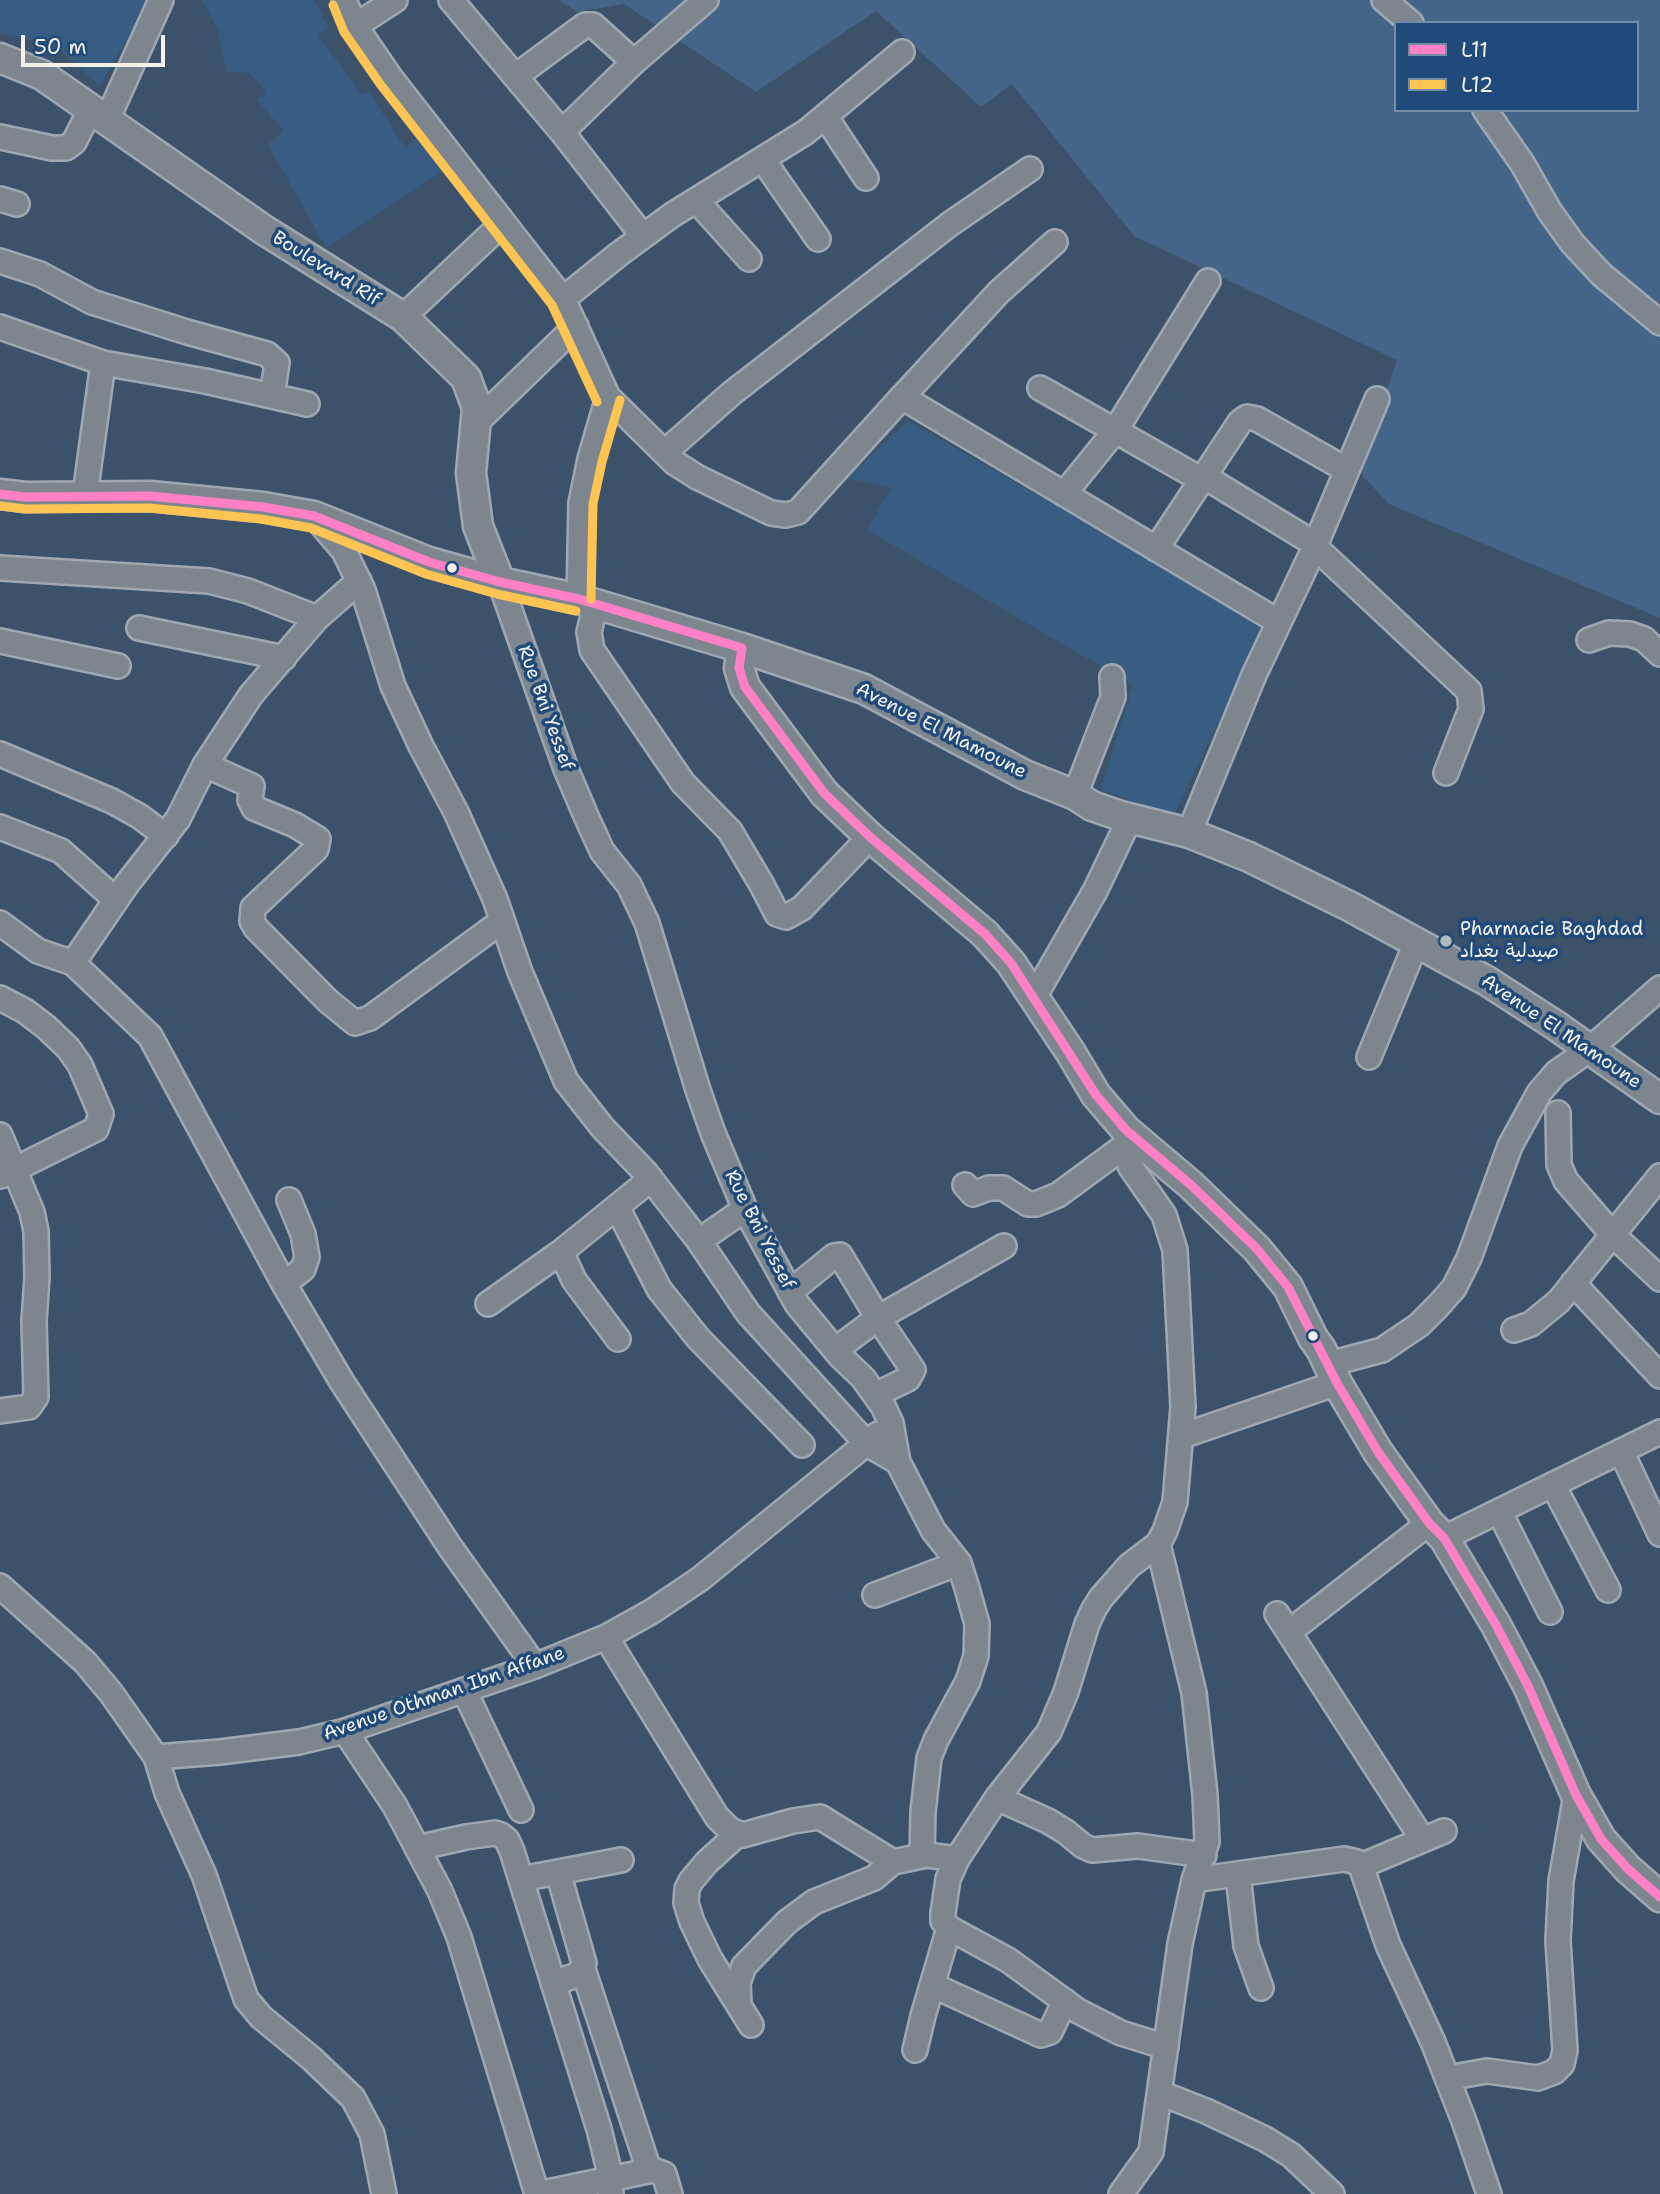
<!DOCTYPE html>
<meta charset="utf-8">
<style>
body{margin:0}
#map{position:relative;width:1660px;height:2194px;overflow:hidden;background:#3c526a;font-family:"Shantell Sans",sans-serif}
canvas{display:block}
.legend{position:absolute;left:1394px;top:21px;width:245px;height:91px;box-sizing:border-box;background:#1f4a7a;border:2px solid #748da6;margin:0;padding:9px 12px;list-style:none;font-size:21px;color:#f4f1e8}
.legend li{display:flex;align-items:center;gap:14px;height:35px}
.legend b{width:35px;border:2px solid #748da6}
.scale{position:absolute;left:21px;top:35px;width:144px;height:32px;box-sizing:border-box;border:4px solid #f4f1e8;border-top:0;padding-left:9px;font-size:21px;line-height:24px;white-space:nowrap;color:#f4f1e8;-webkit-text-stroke:5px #1f4a7a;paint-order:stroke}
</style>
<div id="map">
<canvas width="1660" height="2194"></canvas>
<ul class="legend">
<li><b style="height:9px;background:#ff80c5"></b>L11</li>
<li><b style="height:9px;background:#fcc553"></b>L12</li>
</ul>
<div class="scale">50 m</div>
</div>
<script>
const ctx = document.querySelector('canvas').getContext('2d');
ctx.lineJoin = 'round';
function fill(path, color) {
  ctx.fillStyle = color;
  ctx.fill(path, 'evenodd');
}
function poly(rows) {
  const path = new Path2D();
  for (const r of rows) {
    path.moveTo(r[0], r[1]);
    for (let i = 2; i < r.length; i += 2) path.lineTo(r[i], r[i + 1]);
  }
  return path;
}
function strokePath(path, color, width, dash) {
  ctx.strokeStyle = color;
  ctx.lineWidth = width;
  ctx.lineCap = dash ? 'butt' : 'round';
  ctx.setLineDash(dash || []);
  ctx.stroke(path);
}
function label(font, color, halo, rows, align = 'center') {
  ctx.font = font + ' "Shantell Sans","Playpen Sans Arabic",sans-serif';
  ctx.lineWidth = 7;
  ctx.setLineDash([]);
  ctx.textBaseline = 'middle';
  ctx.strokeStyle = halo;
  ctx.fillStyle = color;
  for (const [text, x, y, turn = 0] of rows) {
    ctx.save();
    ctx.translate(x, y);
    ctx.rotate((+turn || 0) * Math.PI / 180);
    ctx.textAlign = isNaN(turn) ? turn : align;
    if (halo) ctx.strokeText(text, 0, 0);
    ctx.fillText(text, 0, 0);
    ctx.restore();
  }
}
fill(poly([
 [0,0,150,0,100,86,58,48,0,33],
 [202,0,314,0,329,28,318,34,361,95,368,91,406,149,415,138,444,170,326,248,268,144,284,131,257,100,266,92,249,73,226,72,218,30],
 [908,421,1265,625,1172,819,1101,789,1133,685,867,530,891,488,847,478]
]), '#385c82');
fill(poly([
 [559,0,1660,0,1660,618,1389,504,1359,472,1397,360,1134,236,1012,84,981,107,876,11,756,92,624,4,577,12],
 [1396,23,1637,23,1637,110,1396,110]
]), '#446589');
const minor = poly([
 [344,0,355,26,390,77,563,299,608,397,675,463,697,477,771,513,786,515,798,512,902,397,1279,622],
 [451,0,562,132,643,236],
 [1384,0,1411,23],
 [355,26,395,0],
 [516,76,585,25,593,25,634,62],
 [1485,110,1522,163,1550,212,1573,244,1602,275,1660,323],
 [825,116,866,178],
 [107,120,161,0],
 [562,132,634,62,706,0],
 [0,137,52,148,66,148,74,142,91,109],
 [763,160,818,239],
 [0,199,17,204],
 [696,200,749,259],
 [0,261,40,274,92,302,187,332,267,354,277,363,272,396],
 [563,299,619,254,672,215,806,132,902,52],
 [403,317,502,224],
 [0,327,103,363,205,381,307,404],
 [1040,388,1202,480],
 [902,397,999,292,1055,242],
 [477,422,576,326],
 [665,452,732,393,950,224,1030,169],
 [1205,477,1315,544],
 [1064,494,1115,431,1208,281],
 [85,495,103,363],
 [314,516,344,551,363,590,393,686,421,746,456,812,495,899,520,972,566,1081,602,1127,646,1173,699,1241,748,1313,867,1444,898,1462],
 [1314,546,1469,691,1471,709,1446,773],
 [1156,549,1240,422,1247,417,1257,419,1347,470],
 [0,568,209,581,248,591,317,618],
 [500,582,566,769,586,816,602,851,629,885,647,923,698,1090,713,1133,745,1209,797,1304,840,1356,863,1378,883,1406,891,1423,898,1462,933,1530,959,1563,967,1588,977,1624,976,1656,968,1681,936,1740,929,1758,923,1812,922,1856],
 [579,599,581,503,590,459,608,397],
 [596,603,589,632,592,650,683,783,730,831,762,885,777,914,786,917,802,908,870,837],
 [139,628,284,658],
 [1589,640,1609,633,1630,634,1644,639,1660,654],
 [0,641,118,666],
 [0,754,112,801,139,816,166,836],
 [205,765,252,786,250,800,254,808,295,825,318,839,316,849,253,908,252,921,256,928,328,1001,355,1023,370,1018,502,921],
 [1075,795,1113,697,1112,677],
 [0,827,61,851,116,900],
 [1189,833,1254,675,1312,553,1377,399],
 [0,923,38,951,73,963,150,1036,284,1284,342,1382,450,1547,535,1666],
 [73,963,127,884,178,819,205,765,251,695,317,618,359,581],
 [0,998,25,1011,46,1027,68,1048,80,1065,101,1114,96,1129,1,1176],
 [1033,999,1095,891,1130,818],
 [1369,1057,1417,941],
 [1558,1113,1559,1165,1566,1181,1613,1235,1660,1279],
 [1126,1130,1126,1145,1130,1166,1164,1215,1175,1250,1183,1407,1175,1502,1165,1531,1158,1544,1129,1566,1101,1598,1094,1609,1087,1624,1066,1692,1049,1732,997,1798,957,1859,948,1879,943,1913,943,1921,949,1928,1008,1960,1078,2011,1121,2033,1166,2047],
 [0,1135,32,1212,36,1231,37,1277,34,1321,36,1397,29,1407,0,1411],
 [965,1185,973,1194,989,1188,1003,1188,1028,1204,1036,1204,1058,1195,1126,1145],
 [617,1207,659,1289,698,1338,802,1445],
 [699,1241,745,1209],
 [561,1252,574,1280,618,1339],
 [1573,1283,1660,1376],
 [284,1284,303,1269,307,1257,303,1234,289,1200],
 [790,1292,834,1256,840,1255,878,1318,913,1370,908,1379,875,1395],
 [488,1304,561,1252,651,1179],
 [1514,1330,1531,1324,1559,1301,1660,1176],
 [835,1350,878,1318,1004,1246],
 [1329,1364,1382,1350,1419,1325,1438,1306,1454,1288,1469,1258,1510,1146,1539,1093,1556,1073,1590,1049,1660,988],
 [1182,1436,1337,1383],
 [1621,1451,1660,1534],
 [1553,1485,1608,1590],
 [1499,1511,1550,1612],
 [1444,1538,1660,1432],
 [0,1586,85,1662,111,1693,156,1757,167,1793,204,1875,246,1999,261,2017,311,2058,353,2098,372,2134,384,2194],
 [875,1595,959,1563],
 [1277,1614,1423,1840],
 [1289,1632,1429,1523],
 [606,1637,717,1817,730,1830,743,1835,793,1821,820,1817,893,1862,927,1855,957,1859],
 [464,1690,521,1810],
 [345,1731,395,1806,440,1891,459,1937,537,2194],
 [156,1757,220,1752,299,1742,345,1731,535,1666,606,1637,651,1612,700,1579,878,1434],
 [997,1798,1048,1821,1066,1832,1083,1846,1092,1850,1138,1846,1204,1855],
 [738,1834,707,1862,691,1881,687,1889,686,1903,692,1922,710,1959,751,2025],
 [417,1848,466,1837,495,1833,501,1835,507,1840,512,1851,599,2129,608,2166,611,2194],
 [1361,1866,1444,1831],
 [1238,1875,1246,1946,1261,1988],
 [521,1879,621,1860],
 [1194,1880,1344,1859,1357,1862,1361,1866,1388,1945,1433,2042,1464,2121,1489,2194],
 [583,1969,649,2170],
 [553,1983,580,1974,584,1963,558,1872],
 [932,1985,1041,2035,1050,2032,1065,2001],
 [739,2003,738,1983,744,1966,787,1922,814,1902,874,1878,893,1862],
 [915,2050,923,2016,949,1928],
 [1447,2078,1487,2071,1538,2078,1554,2072,1562,2064,1565,2050,1558,1941,1561,1881,1576,1795],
 [1160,2093,1206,2111,1265,2139,1291,2155,1332,2194],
 [538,2194,653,2170,664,2174,670,2194],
 [1121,2194,1151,2152,1180,1944,1194,1880,1207,1842,1205,1795,1194,1693,1158,1544]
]);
const tertiary = poly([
 [0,58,42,75,264,230,403,317,466,378,477,408,471,473,478,526,500,582],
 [0,494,25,497,150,496,263,507,314,516,429,562,500,582,579,599,742,648,864,689,1025,775,1075,795,1092,806,1121,816,1189,833,1249,857,1351,907,1487,981,1555,1025,1660,1099],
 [742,648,739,668,745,687,824,793,870,837,985,934,1011,963,1071,1053,1096,1095,1126,1130,1191,1185,1257,1249,1288,1287,1313,1338,1321,1349,1337,1383,1378,1452,1429,1523,1444,1538,1496,1625,1528,1686,1576,1795,1601,1839,1628,1869,1660,1897]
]);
strokePath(minor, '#9fa8b2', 28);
strokePath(tertiary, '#9fa8b2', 33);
strokePath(minor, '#7d868e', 23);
strokePath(tertiary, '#7d868e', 28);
strokePath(poly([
 [0,494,25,497,150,496,263,507,314,516,429,562,500,582,579,599,742,648],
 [742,648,739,668,745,687,824,793,870,837,985,934,1011,963,1096,1095,1126,1130,1191,1185,1257,1249,1288,1287,1337,1383,1378,1452,1429,1523,1444,1538,1496,1625,1528,1686,1576,1795,1601,1839,1628,1869,1660,1897]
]), '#ff80c5', 9);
strokePath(poly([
 [333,5,344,32,380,84,552,305,597,402],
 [0,506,25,509,149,508,261,519,311,528,426,574,497,594,576,611],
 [591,599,593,504,602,462,620,400]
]), '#fcc553', 9);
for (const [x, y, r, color] of [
 [452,568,6,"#f4f1e8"],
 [1446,941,7,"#b4b9bc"],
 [1313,1336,6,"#f4f1e8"]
]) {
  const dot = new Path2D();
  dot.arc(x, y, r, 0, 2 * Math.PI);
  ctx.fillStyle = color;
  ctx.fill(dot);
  strokePath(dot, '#1f4a7a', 2.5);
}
label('19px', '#f4f1e8', '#1f4a7a', [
 ["Boulevard Rif",326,269,32],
 ["Rue Bni Yessef",545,708,70],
 ["Avenue El Mamoune",941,731,27],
 ["Avenue El Mamoune",1561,1032,34],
 ["Rue Bni Yessef",759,1230,63],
 ["Avenue Othman Ibn Affane",444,1694,-19]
]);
label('19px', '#f4f1e8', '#1f4a7a', [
 ["Pharmacie Baghdad",1460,930],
 ["صيدلية بغداد",1460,952]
], 'left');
</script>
